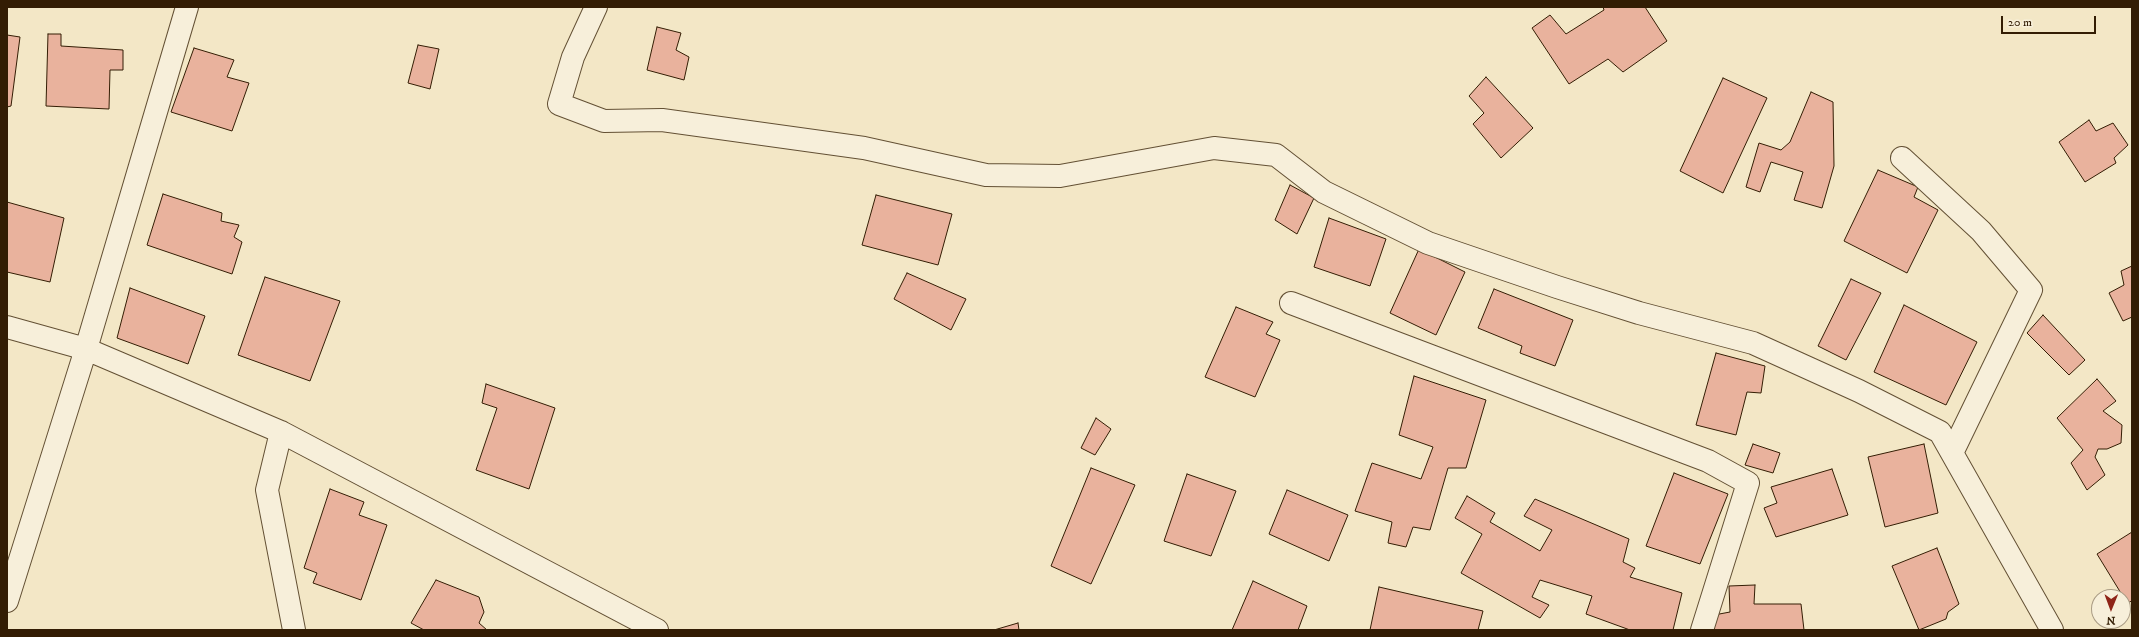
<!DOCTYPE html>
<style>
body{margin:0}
#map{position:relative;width:2139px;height:637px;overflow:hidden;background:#f3e7c6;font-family:"IM FELL DW Pica",serif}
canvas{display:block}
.frame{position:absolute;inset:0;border:8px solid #331d04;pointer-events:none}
.north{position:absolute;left:2091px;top:589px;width:40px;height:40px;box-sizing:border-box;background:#f7efda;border:1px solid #a99b84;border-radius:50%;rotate:181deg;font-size:11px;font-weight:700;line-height:16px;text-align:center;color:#331d04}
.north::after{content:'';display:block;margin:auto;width:14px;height:18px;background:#8f2418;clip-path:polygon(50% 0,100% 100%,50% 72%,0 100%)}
.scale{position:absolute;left:2001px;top:16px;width:95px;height:18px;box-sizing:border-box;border:2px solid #331d04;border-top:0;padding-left:5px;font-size:12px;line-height:14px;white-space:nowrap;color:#331d04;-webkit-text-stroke:3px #f7efda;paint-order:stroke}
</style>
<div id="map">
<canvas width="2139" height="637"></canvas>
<div class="frame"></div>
<div class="north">N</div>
<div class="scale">20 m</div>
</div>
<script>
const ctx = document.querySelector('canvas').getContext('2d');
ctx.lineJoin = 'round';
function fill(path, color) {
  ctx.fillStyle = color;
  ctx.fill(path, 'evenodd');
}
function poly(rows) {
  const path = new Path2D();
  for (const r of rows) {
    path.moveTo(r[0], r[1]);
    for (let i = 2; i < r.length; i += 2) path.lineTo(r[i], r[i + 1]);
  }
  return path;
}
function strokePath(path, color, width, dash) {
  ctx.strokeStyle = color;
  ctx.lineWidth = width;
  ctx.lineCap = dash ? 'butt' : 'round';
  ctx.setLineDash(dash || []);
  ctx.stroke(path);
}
const building = poly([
 [1603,7,1645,7,1667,41,1623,72,1608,59,1569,84,1532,28,1550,15,1566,34,1604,10,1603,7],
 [657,27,681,33,676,50,689,57,684,80,647,70,657,27],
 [48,34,61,34,61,46,123,50,123,70,110,70,109,109,46,106,48,34],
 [7,35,20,37,11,106,7,107,7,35],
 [418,45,439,49,430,89,408,83,418,45],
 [194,48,234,60,227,77,249,83,232,131,171,112,194,48],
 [1486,77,1533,128,1501,158,1473,124,1484,113,1469,96,1486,77],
 [1723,78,1767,98,1723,193,1680,171,1723,78],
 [1811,92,1833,102,1834,166,1822,208,1794,200,1803,172,1771,162,1760,192,1746,187,1759,143,1781,150,1790,142,1811,92],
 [2089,120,2096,131,2113,123,2128,145,2114,158,2116,163,2085,182,2059,142,2089,120],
 [1878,170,1918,187,1914,197,1938,210,1907,273,1844,241,1878,170],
 [1290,185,1314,198,1297,234,1275,220,1290,185],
 [163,194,222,213,221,221,239,225,234,237,242,242,232,274,147,245,163,194],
 [876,195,952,214,938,265,862,245,876,195],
 [7,202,64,218,50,282,7,272,7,202],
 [1329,218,1386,239,1370,286,1314,267,1329,218],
 [1419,249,1465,272,1436,335,1390,313,1419,249],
 [2132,266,2132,317,2123,321,2109,293,2124,285,2121,271,2132,266],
 [907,273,966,299,951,330,894,299,907,273],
 [265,277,340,301,310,381,238,355,265,277],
 [1851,279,1881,293,1846,360,1818,346,1851,279],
 [130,288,205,316,188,364,117,338,130,288],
 [1494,289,1573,320,1555,366,1520,353,1522,346,1478,328,1494,289],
 [1904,305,1977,342,1946,405,1874,372,1904,305],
 [1236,307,1273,322,1266,334,1280,340,1255,397,1205,377,1236,307],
 [2043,315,2085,360,2069,375,2027,333,2043,315],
 [1716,353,1765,366,1761,393,1747,392,1736,435,1696,425,1716,353],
 [1414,376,1486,400,1466,468,1448,468,1430,530,1413,527,1406,547,1388,543,1392,522,1355,511,1372,463,1421,479,1433,447,1399,435,1414,376],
 [2097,379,2116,401,2103,411,2122,425,2121,443,2107,449,2098,449,2095,457,2105,475,2087,490,2071,463,2083,450,2057,418,2097,379],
 [486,384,555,408,529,489,476,470,497,408,482,403,486,384],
 [1096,418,1111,429,1095,455,1081,448,1096,418],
 [1753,444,1780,453,1773,473,1745,465,1753,444],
 [1924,444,1938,513,1885,527,1868,457,1924,444],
 [1091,468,1135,485,1091,584,1051,566,1091,468],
 [1832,469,1848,515,1776,537,1764,508,1777,503,1771,487,1832,469],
 [1674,473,1728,494,1700,564,1646,546,1674,473],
 [1187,474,1236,491,1211,556,1164,541,1187,474],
 [330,489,364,502,359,515,387,525,361,600,313,583,317,573,304,568,330,489],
 [1287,490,1348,515,1329,561,1269,534,1287,490],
 [1467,496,1495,513,1490,522,1540,551,1552,530,1524,516,1535,499,1629,539,1623,562,1635,568,1630,577,1682,593,1673,630,1630,630,1586,614,1592,596,1540,580,1532,597,1549,605,1540,618,1461,573,1482,534,1455,518,1467,496],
 [2132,532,2132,601,2127,603,2097,554,2132,532],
 [1937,548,1959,604,1948,612,1946,619,1919,630,1892,566,1937,548],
 [436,580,479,597,484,612,479,623,487,630,424,630,411,623,436,580],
 [1253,581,1307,606,1298,630,1232,630,1253,581],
 [1755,585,1754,604,1801,604,1804,630,1711,630,1714,615,1730,612,1729,586,1755,585],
 [1379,587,1483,611,1478,630,1370,630,1379,587],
 [1018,623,1019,630,994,630,1018,623]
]);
fill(building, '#e9b29d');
strokePath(building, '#331d04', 1);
const minor = poly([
 [596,7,573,57,559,104,604,121,662,120,864,148,986,175,1060,176,1214,148,1276,155,1324,192,1428,243,1557,287,1639,313,1753,343,1859,391,1940,432,2052,630],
 [1902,158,1981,231,2031,290,1952,453],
 [1291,303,1708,461,1748,483,1702,630],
 [7,327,86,349,281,432,657,630],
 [281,432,267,490,294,630],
 [7,601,86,349,187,7]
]);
strokePath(minor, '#635034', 24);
strokePath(minor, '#f7efda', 22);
</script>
